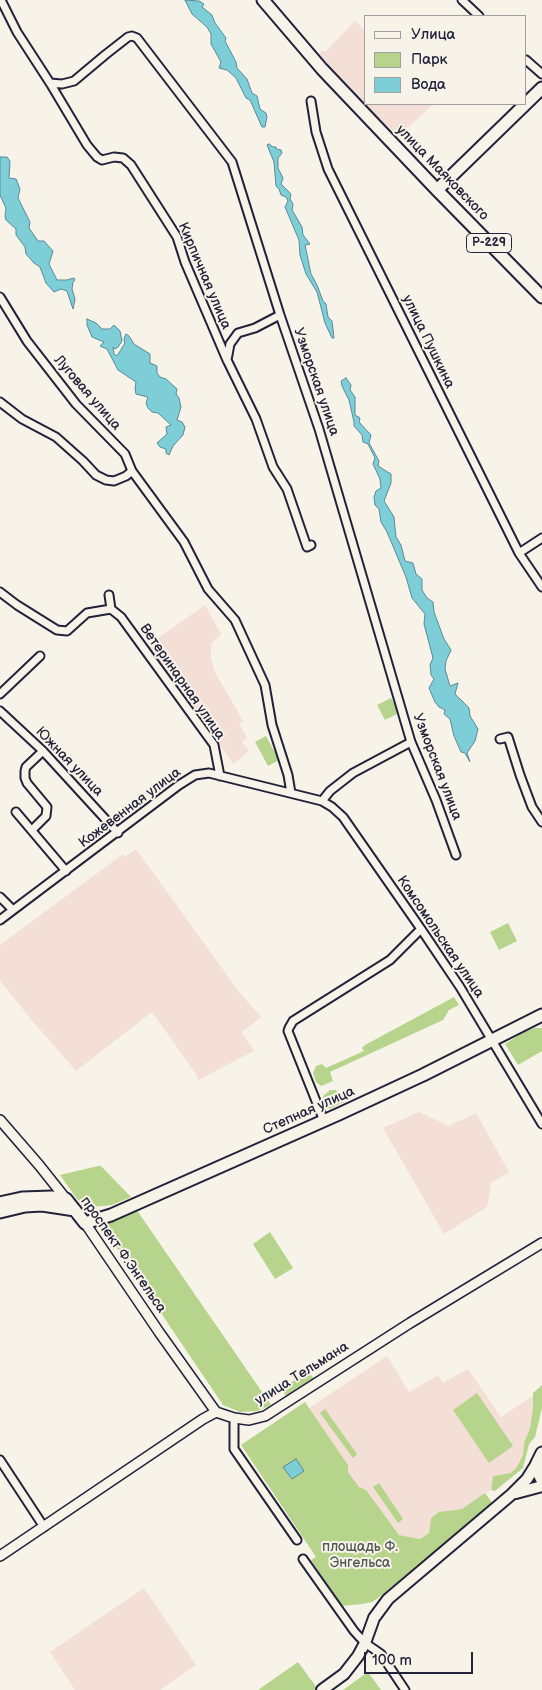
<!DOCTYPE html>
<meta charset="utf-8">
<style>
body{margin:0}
#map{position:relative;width:542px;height:1690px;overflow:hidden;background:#f7f3e8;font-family:"Balsamiq Sans",sans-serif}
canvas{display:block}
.legend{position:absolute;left:364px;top:15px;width:162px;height:90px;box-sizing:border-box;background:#f7f3e8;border:1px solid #a29fa3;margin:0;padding:6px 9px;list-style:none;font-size:15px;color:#22223b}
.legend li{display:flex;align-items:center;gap:10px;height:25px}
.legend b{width:25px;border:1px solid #a29fa3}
.scale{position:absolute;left:364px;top:1652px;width:109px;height:22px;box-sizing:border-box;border:2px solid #22223b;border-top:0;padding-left:6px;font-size:15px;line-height:18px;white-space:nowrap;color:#22223b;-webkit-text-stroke:4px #f7f3e8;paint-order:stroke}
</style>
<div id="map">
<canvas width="542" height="1690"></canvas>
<ul class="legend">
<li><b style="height:6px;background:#f7f3e8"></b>Улица</li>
<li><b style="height:14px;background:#b7d48c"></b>Парк</li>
<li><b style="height:14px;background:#7dced6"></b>Вода</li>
</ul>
<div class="scale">100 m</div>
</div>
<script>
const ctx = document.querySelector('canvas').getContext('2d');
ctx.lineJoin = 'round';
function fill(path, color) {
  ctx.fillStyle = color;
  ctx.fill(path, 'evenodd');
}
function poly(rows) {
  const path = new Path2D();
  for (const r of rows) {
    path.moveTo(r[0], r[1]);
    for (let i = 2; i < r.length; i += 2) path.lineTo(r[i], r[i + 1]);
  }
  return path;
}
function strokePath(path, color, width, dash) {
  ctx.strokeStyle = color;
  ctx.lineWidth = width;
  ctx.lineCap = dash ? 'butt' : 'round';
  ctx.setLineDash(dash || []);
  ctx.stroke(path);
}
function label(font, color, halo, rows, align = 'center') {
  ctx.font = font + ' "Balsamiq Sans",sans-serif';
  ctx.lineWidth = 4;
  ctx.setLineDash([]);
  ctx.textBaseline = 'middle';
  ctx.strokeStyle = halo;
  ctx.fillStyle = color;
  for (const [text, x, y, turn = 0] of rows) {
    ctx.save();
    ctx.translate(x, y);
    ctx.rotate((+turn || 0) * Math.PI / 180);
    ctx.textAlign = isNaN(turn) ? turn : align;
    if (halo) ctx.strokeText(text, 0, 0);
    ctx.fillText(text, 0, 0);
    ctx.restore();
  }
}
fill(poly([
 [355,21,366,31,366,104,434,104,398,136,367,108,318,56,322,50,325,52],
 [205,605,221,634,211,644,211,658,215,672,243,721,239,724,247,738,242,742,249,751,233,764,198,712,190,706,148,645],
 [136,849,240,993,261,1017,242,1032,254,1051,198,1080,196,1074,152,1012,76,1071,30,1018,0,981,0,945,123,854,125,857],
 [419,1112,449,1126,476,1113,509,1172,491,1183,487,1207,444,1234,383,1128],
 [387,1356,409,1392,438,1375,443,1383,468,1369,501,1417,533,1396,533,1408,530,1429,524,1443,523,1455,517,1468,511,1473,493,1476,491,1490,462,1509,439,1512,431,1518,429,1533,420,1539,399,1535,366,1490,359,1488,348,1472,348,1465,309,1408],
 [144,1588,196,1665,160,1690,75,1690,50,1652]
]), '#f3dfd6');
fill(poly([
 [391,698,399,713,385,720,377,705],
 [266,736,279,760,268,766,255,742],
 [508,923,517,941,499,950,490,932],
 [454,997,459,1005,449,1010,443,1020,330,1072,333,1081,321,1086,316,1082,313,1073,316,1066,322,1064,326,1068,364,1051,362,1048,365,1045],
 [535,1028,542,1028,542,1051,518,1065,505,1044,524,1032],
 [330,1090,336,1090,344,1102,329,1109,324,1100,323,1096],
 [98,1166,101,1166,131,1197,112,1205,92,1207,84,1205,77,1199,60,1175],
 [136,1209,271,1405,257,1411,240,1412,223,1405,107,1233,108,1224,114,1218],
 [270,1232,293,1268,275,1279,253,1244],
 [308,1371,314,1379,287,1397,281,1389],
 [542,1385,542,1408,535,1437,529,1444,523,1468,495,1491,491,1490,493,1476,511,1473,517,1467,523,1455,524,1443,530,1428,533,1408,533,1393],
 [477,1393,513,1446,489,1463,453,1410],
 [305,1402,348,1465,348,1472,359,1487,366,1490,399,1535,420,1539,429,1533,431,1518,439,1512,462,1509,485,1493,493,1504,378,1598,372,1602,362,1604,342,1606,311,1560,316,1557,241,1445],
 [325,1409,357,1454,353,1458,320,1413],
 [379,1483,403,1519,398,1523,373,1487],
 [298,1662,317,1688,314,1690,258,1690],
 [368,1672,381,1690,343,1690]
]), '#b7d48c');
const water = poly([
 [185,0,199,1,204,4,202,7,212,15,215,23,226,38,225,41,236,62,237,68,247,79,252,93,257,96,260,109,266,113,267,117,265,127,262,127,250,100,246,98,236,78,227,70,219,68,221,62,211,44,211,34,207,27,192,14,185,0],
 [269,144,273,147,276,147,276,149,281,150,282,153,278,158,278,168,283,178,281,184,291,194,290,199,293,204,292,210,302,227,303,235,310,244,305,245,311,274,317,285,323,301,326,304,328,317,332,321,334,338,332,338,325,323,317,292,306,274,300,255,299,240,285,207,288,201,286,197,281,195,279,189,276,186,274,162,267,145,269,144],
 [0,157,7,157,10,161,9,178,16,179,20,189,18,198,30,222,29,228,38,241,44,241,53,251,49,264,57,280,67,280,74,278,75,280,73,282,72,289,75,299,73,309,67,291,61,289,54,292,46,283,40,267,34,263,26,254,25,247,16,235,16,229,6,220,5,216,6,208,0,195,0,157],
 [87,319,96,323,102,329,110,329,114,325,120,331,122,341,118,347,115,349,113,347,114,354,117,356,125,343,124,340,125,336,126,334,129,336,134,344,150,354,150,363,157,366,157,373,160,377,166,379,177,389,176,394,179,398,181,407,177,420,182,422,185,427,183,435,173,446,169,455,166,453,166,449,160,447,157,443,167,434,166,427,171,425,158,413,152,412,148,408,146,403,148,397,136,394,135,389,136,382,118,370,107,349,100,346,104,342,92,337,87,325,87,319],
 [346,378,351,385,350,390,355,397,355,415,360,418,359,422,371,435,369,443,379,461,378,466,391,474,391,483,384,501,394,517,396,537,401,545,405,561,413,563,416,574,422,579,422,590,427,598,433,602,434,612,444,639,451,650,446,661,445,669,450,686,458,683,455,694,469,708,470,716,478,729,475,741,467,753,470,762,465,753,461,752,454,736,450,719,444,714,445,710,439,707,435,702,429,688,434,679,431,675,430,665,433,658,424,624,425,614,412,598,406,577,387,532,381,522,379,509,375,505,374,497,376,491,381,488,380,479,373,464,375,458,368,444,363,442,362,435,354,426,354,422,349,400,342,386,341,381,346,378],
 [296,1459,304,1471,292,1479,283,1467,296,1459]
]);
fill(water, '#7dced6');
strokePath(water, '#598998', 1);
const minor = poly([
 [1,0,17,32,50,83,87,145,97,157,102,160,114,157,123,158,131,165,177,237,185,262,227,360,256,419,273,467,287,489,307,547,311,545],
 [462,0,479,16],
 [526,60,542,74],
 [50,83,62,84,74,81,105,55,128,37,132,36,137,38,232,162,280,315,319,429,411,742,436,800,456,855],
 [311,101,316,132,328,169,519,553,542,587],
 [0,297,27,341,76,404,125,454,132,471,184,542,208,589,235,620,265,685,272,725,288,775,291,793],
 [227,360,230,344,238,333,255,328,280,315],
 [0,402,22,419,56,437,83,461,96,475,106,480,114,481,126,476,132,471],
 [519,553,542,538],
 [0,592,17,605,57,630,67,631,87,613,111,609,109,595],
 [111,609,121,617,214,745,220,776],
 [0,694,40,656],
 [0,711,43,751,118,833],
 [500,739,508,737,520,775,532,807,542,822],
 [322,801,330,791,353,773,411,742],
 [16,812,66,871],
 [32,830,46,816,47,807,27,783,25,778,25,771,26,767,43,751],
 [0,897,13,910],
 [0,920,179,785,195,775,209,773,322,801,332,807,343,817,421,929,460,987,542,1124],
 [324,1121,288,1031,289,1028,293,1021,390,960,421,929],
 [234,1418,234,1449,297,1540],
 [0,1460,44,1527],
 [303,1559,354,1631,365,1643,381,1654,405,1690]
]);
const tertiary = poly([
 [0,1120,39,1165,66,1199],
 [85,1223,159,1332,216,1412],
 [0,1556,203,1419,216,1412,234,1418,249,1420,265,1416,410,1323,542,1243]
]);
const secondary = poly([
 [516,1493,542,1486],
 [322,1690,344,1674,358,1656,365,1643,374,1618,388,1599,512,1494,527,1479,537,1463]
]);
const primary = poly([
 [263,0,322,69,437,190,542,297],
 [437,190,542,88],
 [0,1203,22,1198,52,1197,66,1199,85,1223,111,1215,339,1114,423,1075,542,1015],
 [0,1212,25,1206,42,1205,75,1210],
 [542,1453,537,1463,537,1470,542,1480]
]);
strokePath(minor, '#22223b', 11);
strokePath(tertiary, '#22223b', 12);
strokePath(secondary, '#22223b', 14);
strokePath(primary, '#22223b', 15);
strokePath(minor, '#f7f3e8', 7);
strokePath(tertiary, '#f7f3e8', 9);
strokePath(secondary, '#f7f3e8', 10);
strokePath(primary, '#f7f3e8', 11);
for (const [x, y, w] of [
 [489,243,45]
]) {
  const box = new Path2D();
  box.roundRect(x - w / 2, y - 9.5, w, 19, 4);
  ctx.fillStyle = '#f7f3e8';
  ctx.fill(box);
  strokePath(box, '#22223b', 1);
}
label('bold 12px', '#22223b', null, [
 ["Р-229",489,243]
]);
label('14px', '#22223b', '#f7f3e8', [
 ["улица Маяковского",442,173,46],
 ["Кирпичная улица",204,276,67],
 ["улица Пушкина",428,342,64],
 ["Узморская улица",316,382,71],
 ["Луговая улица",87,393,49],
 ["Ветеринарная улица",182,682,55],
 ["Южная улица",69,762,46],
 ["Узморская улица",437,767,69],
 ["Кожевенная улица",130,808,-37],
 ["Комсомольская улица",440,937,56],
 ["Степная улица",309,1111,-24],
 ["проспект Ф.Энгельса",123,1255,55],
 ["улица Тельмана",302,1374,-32]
]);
label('14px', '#4f5753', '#f7f3e8', [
 ["площадь Ф.",360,1547],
 ["Энгельса",360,1563]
]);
</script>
